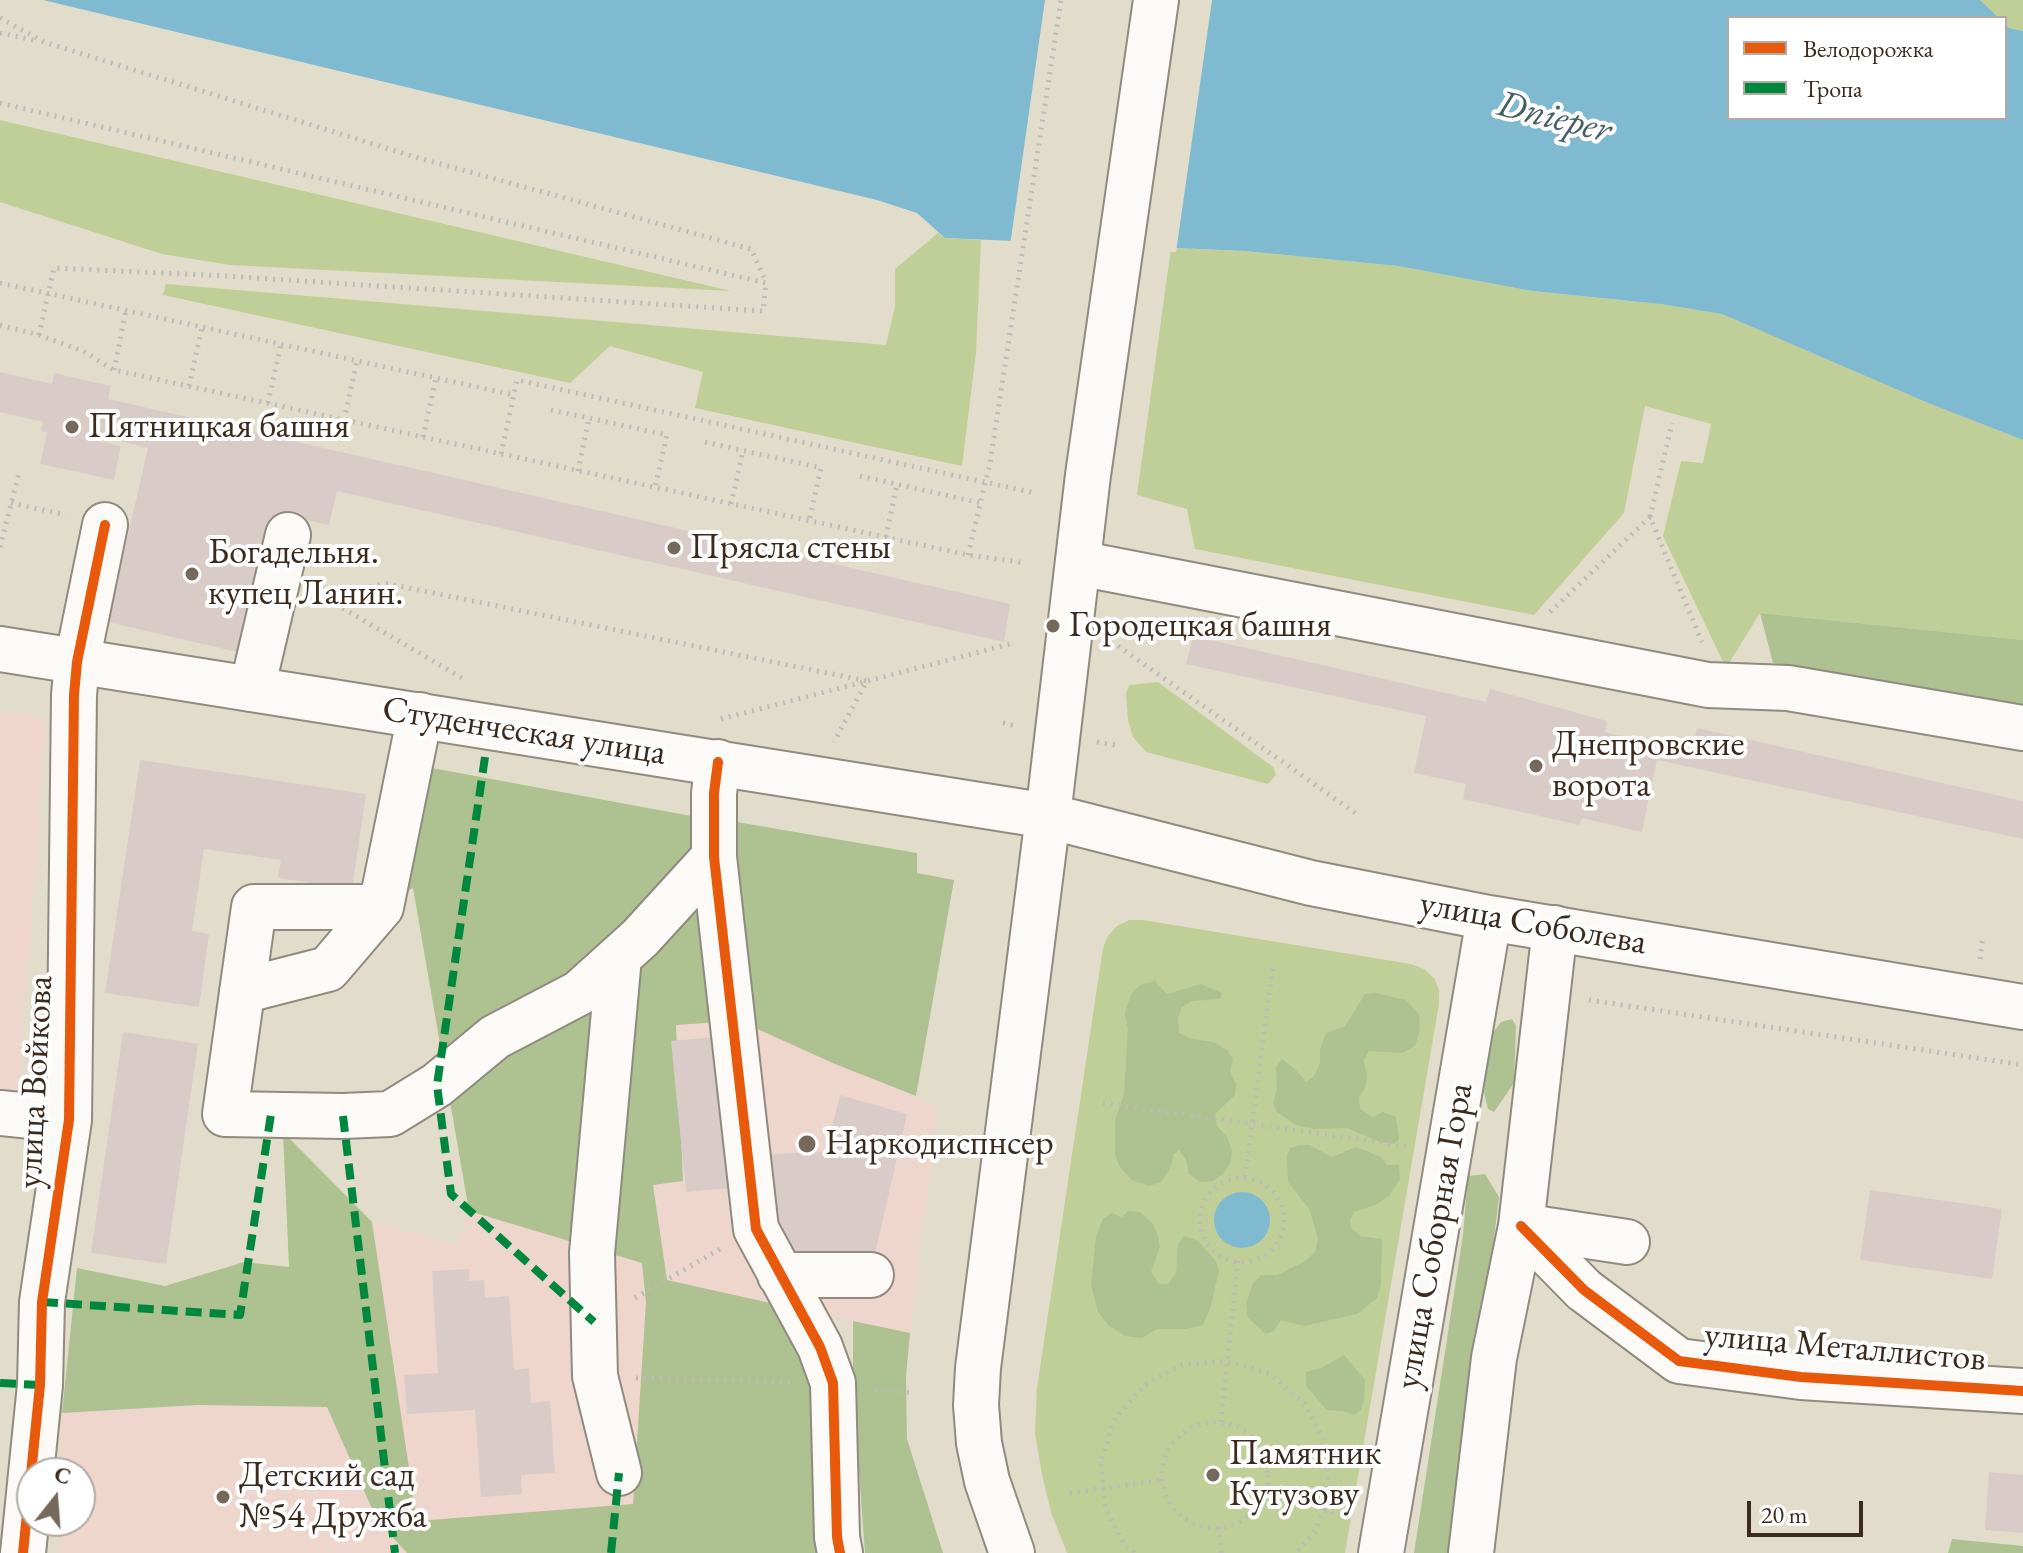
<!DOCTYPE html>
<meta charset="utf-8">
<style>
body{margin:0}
#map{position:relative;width:2023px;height:1553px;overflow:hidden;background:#e2ddcb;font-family:"EB Garamond",serif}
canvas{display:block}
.legend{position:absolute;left:1727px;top:16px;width:280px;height:104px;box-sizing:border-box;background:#fff;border:2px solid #b1aaa5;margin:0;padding:10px 14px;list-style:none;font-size:24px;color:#3b2a1e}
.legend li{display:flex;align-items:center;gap:16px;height:40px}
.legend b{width:40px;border:2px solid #b1aaa5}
.north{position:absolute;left:16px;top:1457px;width:80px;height:80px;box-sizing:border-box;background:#fff;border:2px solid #b1aaa5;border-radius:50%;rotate:17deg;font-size:22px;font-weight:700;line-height:32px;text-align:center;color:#3b2a1e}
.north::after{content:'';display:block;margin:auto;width:28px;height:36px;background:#75695b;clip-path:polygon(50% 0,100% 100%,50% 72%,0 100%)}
.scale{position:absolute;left:1747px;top:1501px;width:116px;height:36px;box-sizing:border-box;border:4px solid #3b2a1e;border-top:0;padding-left:10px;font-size:24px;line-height:28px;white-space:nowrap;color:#3b2a1e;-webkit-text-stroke:6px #fff;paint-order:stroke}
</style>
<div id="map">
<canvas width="2023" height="1553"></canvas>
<ul class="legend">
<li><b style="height:10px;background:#e8590c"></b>Велодорожка</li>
<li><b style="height:10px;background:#00873e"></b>Тропа</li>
</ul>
<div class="north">С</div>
<div class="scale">20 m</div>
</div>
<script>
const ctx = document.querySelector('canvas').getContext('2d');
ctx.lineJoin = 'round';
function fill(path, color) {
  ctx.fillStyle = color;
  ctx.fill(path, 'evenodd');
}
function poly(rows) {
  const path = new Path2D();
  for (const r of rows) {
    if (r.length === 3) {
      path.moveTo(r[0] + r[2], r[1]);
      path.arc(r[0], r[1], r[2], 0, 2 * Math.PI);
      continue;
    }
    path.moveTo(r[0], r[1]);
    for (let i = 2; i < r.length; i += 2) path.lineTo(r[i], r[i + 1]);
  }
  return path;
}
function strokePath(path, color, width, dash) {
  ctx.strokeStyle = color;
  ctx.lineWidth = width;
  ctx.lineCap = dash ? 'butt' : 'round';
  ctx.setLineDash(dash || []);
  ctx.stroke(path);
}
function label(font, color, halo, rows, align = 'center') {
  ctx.font = font + ' "EB Garamond",serif';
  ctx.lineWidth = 8;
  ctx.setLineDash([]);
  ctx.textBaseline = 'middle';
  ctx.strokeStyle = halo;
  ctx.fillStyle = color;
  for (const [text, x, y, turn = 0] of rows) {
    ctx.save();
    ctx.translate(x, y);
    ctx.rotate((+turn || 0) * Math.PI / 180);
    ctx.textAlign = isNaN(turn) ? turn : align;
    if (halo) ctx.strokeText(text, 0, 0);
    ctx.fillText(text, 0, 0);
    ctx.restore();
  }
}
fill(poly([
 [0,711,46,719,16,1133,0,1132],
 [720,1022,753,1027,938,1107,910,1333,667,1280,653,1184,683,1181,676,1024],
 [469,1211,642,1263,646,1302,633,1505,417,1522,372,1222,457,1245],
 [197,1405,327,1407,377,1520,407,1553,60,1553,60,1521,80,1521,80,1473,61,1473,62,1413]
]), '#eed6cd');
fill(poly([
 [1980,0,2023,0,2023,31,2009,28,2005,24,2005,18,1999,18],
 [0,120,731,291,230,265,162,254,0,202],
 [938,233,945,238,981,240,976,353,962,466,695,408,703,372,610,346,570,383,163,295,166,284,886,345,895,306,895,269],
 [1171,248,1245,251,1398,266,1532,291,1660,304,1722,314,1928,403,2023,440,2023,640,1760,613,1726,668,1663,536,1681,461,1703,463,1711,424,1645,406,1624,513,1534,615,1195,549,1187,509,1137,495],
 [1158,682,1273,767,1276,775,1268,784,1146,752,1133,737,1128,720,1126,694,1129,685],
 [1129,920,1143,920,1411,964,1424,969,1434,978,1439,990,1439,1004,1345,1553,1067,1553,1052,1515,1042,1475,1035,1433,1037,1388,1103,948,1108,936,1117,926]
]), '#c0cf97');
fill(poly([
 [1760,613,2023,640,2023,707,1773,663],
 [432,768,691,816,720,1022,676,1025,683,1181,653,1185,667,1280,815,1313,819,1553,407,1553,377,1520,327,1407,197,1405,62,1413,77,1268,165,1286,244,1262,289,1267,283,1132,372,1222,417,1521,633,1504,646,1302,642,1263,469,1211,413,888,387,902,408,781,428,790],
 [731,821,917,853,917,873,954,880,916,1096,835,1064,753,1027],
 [1155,981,1167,994,1201,984,1222,993,1220,999,1192,1001,1182,1007,1178,1018,1179,1033,1192,1039,1214,1042,1227,1050,1233,1059,1230,1071,1236,1084,1235,1095,1215,1114,1217,1126,1227,1137,1232,1150,1231,1162,1223,1174,1213,1181,1200,1182,1189,1174,1186,1160,1179,1150,1174,1154,1170,1169,1161,1182,1149,1186,1132,1180,1120,1167,1115,1155,1115,1120,1124,1094,1128,1028,1125,1016,1126,1008,1132,993,1140,985],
 [1376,993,1406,1000,1419,1014,1420,1031,1415,1046,1402,1053,1369,1051,1364,1060,1367,1076,1365,1088,1359,1097,1360,1109,1372,1117,1383,1112,1396,1117,1399,1139,1394,1144,1380,1142,1347,1128,1314,1129,1296,1125,1277,1112,1273,1103,1277,1088,1276,1067,1282,1059,1294,1068,1306,1082,1314,1076,1320,1063,1320,1050,1326,1033,1345,1026,1365,994],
 [1512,1019,1516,1026,1514,1083,1494,1112,1488,1109,1484,1092,1491,1035,1501,1022],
 [1300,1145,1309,1145,1332,1157,1356,1147,1381,1157,1387,1165,1399,1165,1400,1179,1389,1196,1377,1204,1354,1212,1350,1220,1352,1229,1361,1236,1382,1239,1381,1285,1377,1298,1357,1314,1304,1326,1281,1320,1274,1331,1266,1334,1248,1318,1246,1304,1253,1283,1261,1275,1277,1275,1305,1261,1315,1252,1318,1239,1310,1210,1288,1182,1287,1155,1290,1148],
 [1485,1174,1499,1197,1456,1553,1414,1553,1463,1235,1468,1176],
 [1128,1211,1140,1212,1153,1224,1157,1233,1160,1247,1151,1272,1159,1284,1168,1284,1176,1273,1178,1244,1184,1236,1198,1241,1215,1260,1219,1270,1211,1306,1203,1325,1186,1329,1157,1329,1142,1338,1125,1336,1109,1326,1098,1312,1091,1285,1096,1237,1103,1219,1112,1213,1122,1217],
 [853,1321,910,1333,906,1376,907,1439,943,1553,865,1553,853,1389],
 [1344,1355,1365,1380,1364,1399,1361,1410,1354,1415,1343,1411,1327,1410,1306,1386,1306,1372,1321,1368],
 [1952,1539,2023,1546,2023,1553,1948,1553]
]), '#aec190');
fill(poly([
 [43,0,1980,0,1999,18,1729,18,1729,118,2005,118,2005,24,2009,28,2023,31,2023,440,1928,403,1722,314,1660,304,1532,291,1398,266,1245,251,945,238,917,213,877,200],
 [1242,1220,28]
]), '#80bad0');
fill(poly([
 [1045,0,1212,0,1176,252,1010,246]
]), '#e2ddcb');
fill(poly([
 [0,372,52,384,54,373,111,386,108,399,1010,604,1004,642,337,491,329,525,278,514,246,654,108,622,148,448,99,436,98,441,121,446,114,480,40,464,47,433,41,431,43,422,0,412],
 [1193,636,1486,702,1490,689,1607,721,1605,732,1691,753,1697,728,2023,801,2023,839,1657,760,1642,832,1582,818,1580,825,1463,799,1466,784,1414,773,1426,716,1186,664],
 [140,760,366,794,352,889,278,878,281,860,204,849,192,931,209,934,199,1007,105,993],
 [123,1032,198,1044,166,1264,91,1253],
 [715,1037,730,1188,686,1192,671,1041],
 [840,1095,907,1114,874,1258,778,1260,763,1155,826,1151],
 [1870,1190,2002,1209,1992,1279,1860,1260],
 [469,1269,469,1281,484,1280,485,1298,509,1296,514,1370,529,1368,531,1403,550,1401,555,1473,521,1475,522,1494,481,1497,475,1410,407,1414,404,1375,438,1373,432,1271],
 [1989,1472,2023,1475,2023,1533,1985,1530]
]), '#d9ccc8');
const minor = poly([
 [1078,563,1708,685,1788,688,2023,728],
 [252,689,288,535],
 [420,715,381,907,254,907,225,1114,343,1116,390,1114,437,1085,495,1037,579,993,640,938,714,857],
 [718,762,714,793,714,857,756,1229,820,1347,833,1383,837,1537,840,1553],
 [619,957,592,1253,595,1376,619,1473],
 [242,991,328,969,381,907],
 [0,1113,69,1120],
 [1521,1226,1584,1290,1679,1361,1801,1377,2023,1391],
 [1521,1226,1627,1242],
 [780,1275,871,1275],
 [23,1553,40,1385,42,1302,69,1120,74,695,77,662,105,525],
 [1471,1553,1494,1358,1521,1226,1555,928]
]);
const major = poly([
 [0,649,1048,816,1311,883,1489,918,2023,1007],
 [1012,1553,987,1481,979,1443,976,1405,978,1368,1048,816,1088,475,1156,0],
 [1381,1553,1489,918]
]);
strokePath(minor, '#908a7f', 48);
strokePath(major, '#908a7f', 48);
strokePath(poly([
 [0,18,44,42,415,157,751,249,766,282],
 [0,33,38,41],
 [0,103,766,283,763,311,226,276,54,268,39,335],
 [0,283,514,395],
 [0,325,39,335,83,351,114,370,968,555,1026,563],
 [114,370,126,310],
 [189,386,202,327],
 [268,403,281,344],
 [551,410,667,435,655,487],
 [344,420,357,361],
 [423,437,436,378],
 [705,442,821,468,809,521],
 [501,454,517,380,1035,493],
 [578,471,589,418],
 [860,476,981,503],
 [11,503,66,515],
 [731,504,743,451],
 [1650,517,1672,423],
 [886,537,897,484],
 [0,547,19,473],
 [968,555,990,463,1061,0],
 [315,592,462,678],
 [334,603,353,592,384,583,867,681,834,742],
 [1550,612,1650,517,1702,642],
 [1118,646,1358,815],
 [721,719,1014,643],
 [1003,723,1017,726],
 [1097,742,1120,746],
 [1980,959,1983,936],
 [1589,1000,2023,1065],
 [1103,1103,1407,1146],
 [1245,1177,1273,967],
 [1242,1220,42],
 [635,1298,720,1249],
 [636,1378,790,1382],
 [875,1389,914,1393],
 [1221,1422,1238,1261],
 [1215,1475,53],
 [1070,1493,1163,1480],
 [1324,1510,1346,1515],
 [1219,1527,1221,1553],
 [1134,1553,1125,1546,1105,1507,1101,1461,1115,1419,1144,1385,1182,1365,1228,1361,1270,1374,1305,1404,1325,1442,1329,1489,1324,1510,1315,1531,1296,1553]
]), '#bdbbb7', 5, [2, 6]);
strokePath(minor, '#fbfaf7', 44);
strokePath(major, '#fbfaf7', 44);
strokePath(poly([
 [485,757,437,1085,451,1194,594,1322],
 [343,1116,395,1553],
 [42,1302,240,1315,271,1114],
 [0,1383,40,1385],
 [611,1553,619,1473]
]), '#00873e', 8, [16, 8]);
strokePath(poly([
 [718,762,714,793,714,857,756,1229,820,1347,833,1383,837,1537,840,1553],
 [1521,1226,1584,1290,1679,1361,1801,1377,2023,1391],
 [23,1553,40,1385,42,1302,69,1120,74,695,77,662,105,525]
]), '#e8590c', 10);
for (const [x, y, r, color] of [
 [72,427,8,"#75695b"],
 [674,548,8,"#75695b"],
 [192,574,8,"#75695b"],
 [1053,626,8,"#75695b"],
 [1536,766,8,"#75695b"],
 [807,1144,10,"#75695b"],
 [1213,1475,8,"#75695b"],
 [223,1497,8,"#75695b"]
]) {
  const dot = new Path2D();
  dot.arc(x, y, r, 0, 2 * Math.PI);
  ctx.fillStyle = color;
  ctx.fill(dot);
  strokePath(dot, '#fff', 3);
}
label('36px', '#3b2a1e', '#fff', [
 ["Пятницкая башня",88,427],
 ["Прясла стены",690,548],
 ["Богадельня.",208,553],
 ["купец Ланин.",208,594],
 ["Городецкая башня",1069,626],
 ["Днепровские",1552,745],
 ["ворота",1552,786],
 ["Наркодиспнсер",825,1144],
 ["Памятник",1229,1454],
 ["Кутузову",1229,1495],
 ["Детский сад",239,1476],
 ["№54 Дружба",239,1517]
], 'left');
label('36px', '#3b2a1e', '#fff', [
 ["Студенческая улица",524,732,9],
 ["улица Соболева",1533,924,10],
 ["улица Войкова",36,1082,-87],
 ["улица Соборная Гора",1435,1236,-80],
 ["улица Металлистов",1845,1348,5]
]);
label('italic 38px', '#465e66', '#fff', [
 ["Dnieper",1554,118,14]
]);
</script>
